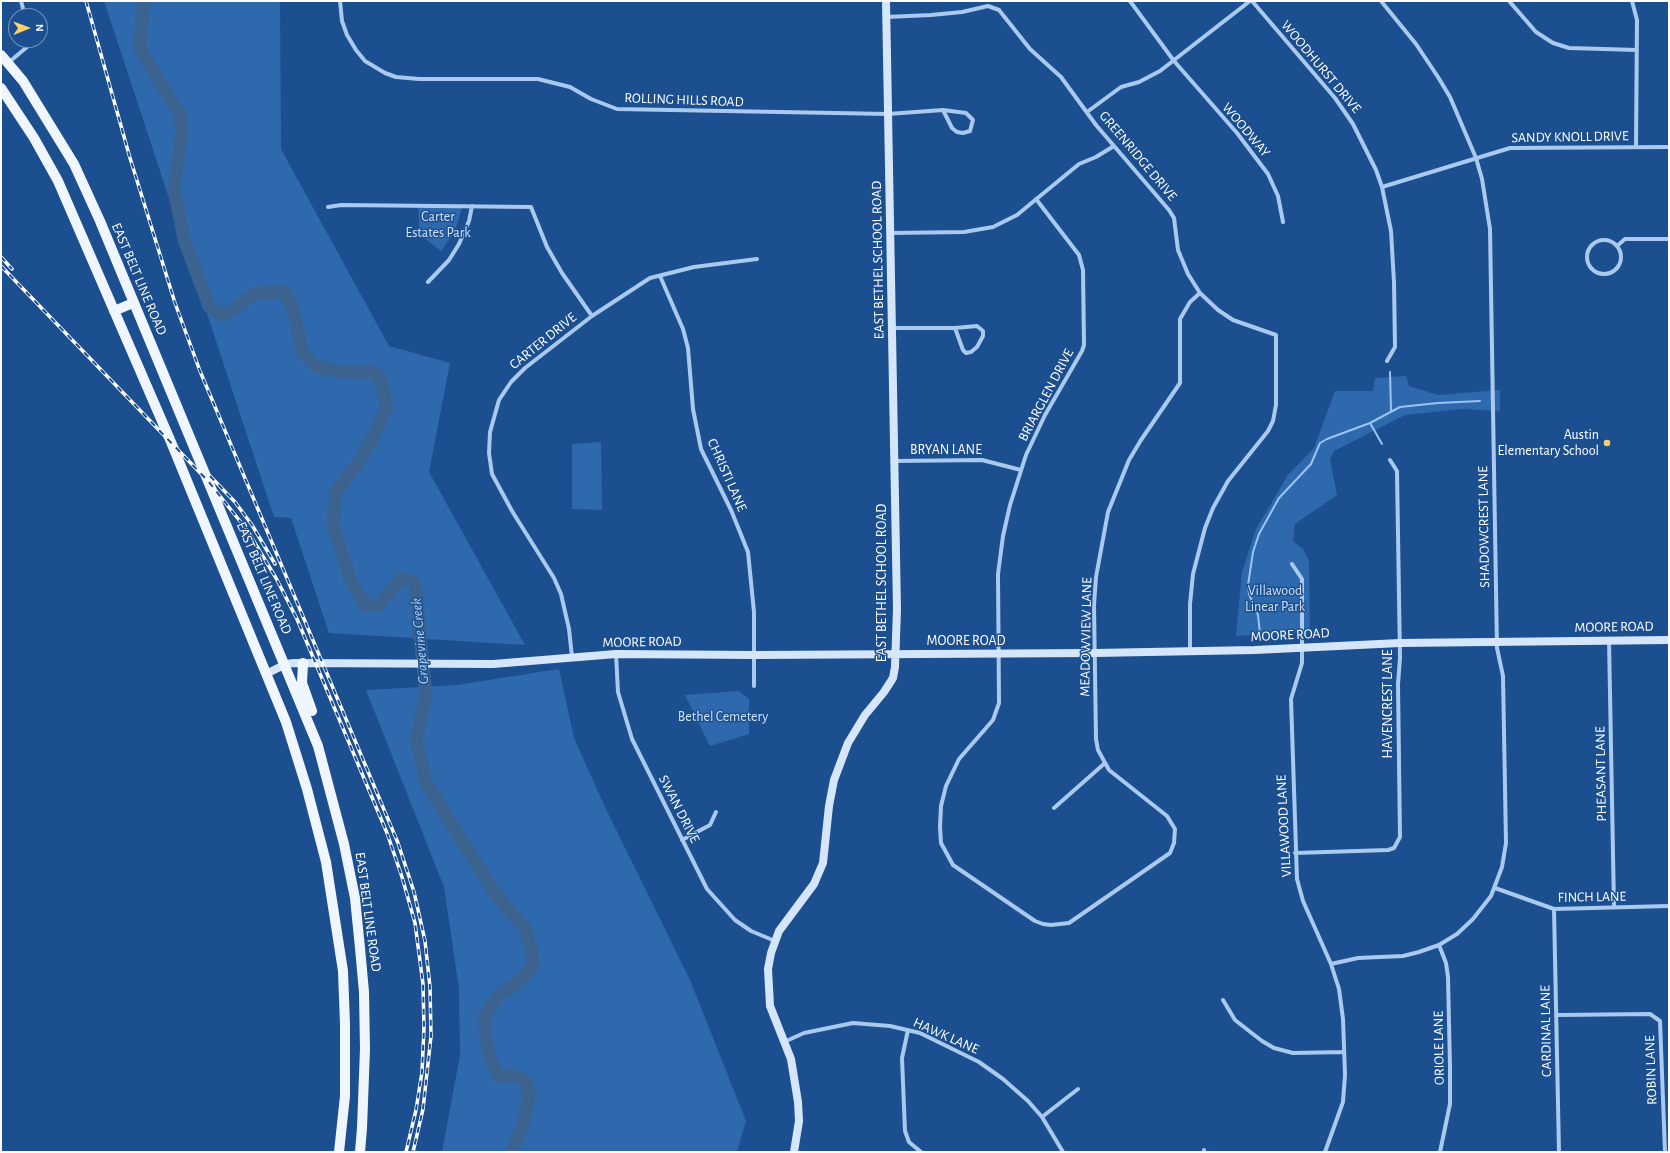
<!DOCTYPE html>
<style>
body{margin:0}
#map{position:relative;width:1670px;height:1153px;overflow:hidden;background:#1b4f8f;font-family:"Alegreya Sans",sans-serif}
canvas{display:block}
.frame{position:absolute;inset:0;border:2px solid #fff;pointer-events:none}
.north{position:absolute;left:8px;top:8px;width:40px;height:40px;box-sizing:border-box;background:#1b4f8f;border:1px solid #7695bc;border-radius:50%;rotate:89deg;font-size:11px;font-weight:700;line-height:16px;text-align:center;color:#fff}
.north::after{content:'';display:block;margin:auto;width:14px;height:18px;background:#ffd166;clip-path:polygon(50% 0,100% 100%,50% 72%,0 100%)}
</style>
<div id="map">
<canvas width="1670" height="1153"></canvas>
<div class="frame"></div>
<div class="north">N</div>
</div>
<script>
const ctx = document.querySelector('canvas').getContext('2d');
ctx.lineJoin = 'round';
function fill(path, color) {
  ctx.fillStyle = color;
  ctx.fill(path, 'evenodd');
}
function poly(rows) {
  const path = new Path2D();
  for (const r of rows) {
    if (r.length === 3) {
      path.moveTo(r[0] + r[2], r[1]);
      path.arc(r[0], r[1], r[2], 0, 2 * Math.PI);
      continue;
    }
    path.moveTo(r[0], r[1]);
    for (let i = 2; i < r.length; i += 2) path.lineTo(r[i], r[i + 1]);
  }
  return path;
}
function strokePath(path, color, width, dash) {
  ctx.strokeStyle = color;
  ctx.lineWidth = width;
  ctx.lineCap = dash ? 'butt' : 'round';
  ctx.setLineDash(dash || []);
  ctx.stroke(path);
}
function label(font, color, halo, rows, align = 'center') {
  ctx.font = font + ' "Alegreya Sans",sans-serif';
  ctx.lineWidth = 3;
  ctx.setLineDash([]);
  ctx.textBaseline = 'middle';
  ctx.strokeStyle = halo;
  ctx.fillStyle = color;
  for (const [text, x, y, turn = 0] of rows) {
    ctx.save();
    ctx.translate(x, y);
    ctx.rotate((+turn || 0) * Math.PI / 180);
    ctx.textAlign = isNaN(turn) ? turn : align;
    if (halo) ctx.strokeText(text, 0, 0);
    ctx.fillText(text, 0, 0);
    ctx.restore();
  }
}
fill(poly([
 [104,1,280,1,281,149,389,346,450,363,429,472,525,645,329,633,291,518,274,517],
 [418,206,463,206,454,233,441,251,420,235],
 [1406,376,1409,386,1438,395,1500,390,1500,411,1462,409,1405,415,1334,451,1330,459,1337,495,1295,524,1293,541,1303,549,1309,561,1310,632,1236,636,1242,572,1256,529,1288,475,1314,448,1335,391,1373,391,1375,378],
 [601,442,602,510,572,509,572,444],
 [559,669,574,738,605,807,690,980,746,1121,737,1152,442,1152,460,1055,459,989,444,887,366,690,457,685],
 [739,691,749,699,749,734,710,746,685,695]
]), '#2e69ad');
strokePath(poly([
 [1390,372,1391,411],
 [1370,423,1382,444],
 [1260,634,1258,615,1249,594,1248,585,1253,552,1259,534,1279,498,1311,464,1320,443,1327,439,1370,423,1400,407,1438,403,1480,401]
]), '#9cc4f0', 2);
strokePath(poly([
 [147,1,143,6,140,49,180,115,182,132,174,188,184,240,209,306,222,315,229,313,255,293,285,292,293,309,303,353,316,366,341,372,374,372,381,381,387,407,374,436,359,462,336,491,333,526,351,581,365,605,379,605,402,578,415,583,426,696,416,739,426,783,494,892,525,928,532,952,533,966,519,981,498,996,485,1016,485,1035,490,1057,498,1076,518,1077,527,1083,529,1099,523,1124,512,1152]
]), '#3c6290', 13);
strokePath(poly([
 [21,1,25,16],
 [340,1,342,21,347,35,356,50,365,61,385,73,396,77,419,79,538,79,570,87,591,99,617,109,888,114,943,110,966,113,973,120,970,131,963,133,957,132,952,128,943,110],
 [1130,1,1174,61,1237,133,1268,174,1278,196,1283,222],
 [1252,1,1335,98,1353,124,1376,170,1382,187,1391,231,1394,282,1395,347,1387,361],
 [1509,1,1536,32,1553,43,1569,48,1637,50],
 [1632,1,1637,20,1636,146],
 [886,17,931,15,962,12,988,6,999,10,1030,49,1061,77,1096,125,1169,210,1174,218,1178,250,1188,274,1200,293,1218,310,1233,320,1276,335,1276,405,1273,421,1268,431,1228,481,1213,508,1205,528,1193,574,1190,604,1190,651],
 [8,63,27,47,30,40],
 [1087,112,1121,87,1139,82,1160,71,1250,1],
 [1382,187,1510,148,1669,147],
 [1036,199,1079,255,1083,270,1084,345,1082,351,1045,415,1026,455,1010,505,1003,536,998,574,999,703,993,720,959,759,946,786,941,806,940,827,941,843,953,865,1035,921,1043,924,1051,925,1069,923,1170,853,1174,843,1175,829,1167,816,1109,770,1098,750,1096,739,1094,605,1096,577,1108,512,1129,460,1141,440,1180,383,1180,319,1190,302,1200,293],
 [328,207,341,205,531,207,547,247,562,273,592,316],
 [891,233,964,232,993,227,1017,215,1079,164,1096,157,1114,146],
 [1604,257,17],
 [1617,246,1625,239,1669,239],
 [660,276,683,329,688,348,693,409,701,449,731,510,748,552,754,612,754,686],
 [428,282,449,260,459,244,469,221,472,206],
 [977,326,983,331,983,336,977,347,971,352,966,353,963,350,955,328,977,326],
 [892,328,955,328],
 [894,461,982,460,1021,470],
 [1292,564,1302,579,1302,663,1291,699,1297,879,1303,901,1331,964,1339,989,1343,1019,1345,1075,1343,1102,1325,1152],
 [1609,640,1614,907],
 [616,654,618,692,632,739,707,889,735,920,751,931,775,941],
 [572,657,569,629,561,594,554,578,512,511,492,474,489,453,490,432,499,400,511,382,525,368,592,316,650,278,694,267,757,259],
 [1054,808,1105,763],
 [682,840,710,825,716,812],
 [1295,853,1388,850,1394,848,1400,837,1398,684,1400,658,1397,471,1390,460],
 [1495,888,1554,909,1669,906],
 [1554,909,1559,1152],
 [1439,945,1446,963,1448,977,1450,1067,1450,1104,1440,1152],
 [1331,964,1358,958,1403,956,1419,952,1439,945,1457,934,1473,919,1491,896,1502,867,1506,843,1503,676,1497,648,1490,229,1482,179,1476,158,1450,97,1438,77,1416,44,1381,1],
 [1223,1000,1235,1020,1262,1041,1274,1048,1293,1053,1344,1052],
 [1557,1015,1650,1014,1660,1021,1665,1152],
 [908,1030,902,1058,905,1131,909,1142,921,1152],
 [784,1042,804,1033,853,1023,890,1026,920,1033,979,1062,1003,1079,1028,1101,1042,1117,1063,1152],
 [1042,1117,1078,1089],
 [1204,1150,1204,1152]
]), '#a9c9ee', 4);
strokePath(poly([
 [266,674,286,664,294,663,493,664,616,654,755,655,1095,653,1255,650,1400,643,1669,640],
 [794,1152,799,1121,798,1102,791,1059,770,1006,768,969,771,953,779,931,814,884,823,863,829,806,834,780,848,743,865,715,884,692,893,678,895,667,897,609,886,1]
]), '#d6e6fa', 8);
strokePath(poly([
 [1,55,23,81,74,164,100,221,318,746,344,844,355,898,360,948,364,992,365,1049,362,1128,360,1152],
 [1,88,34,138,58,181,171,442,286,722,307,789,326,862,343,971,345,1024,345,1096,339,1152],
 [114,311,133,303],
 [303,663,302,683,312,711]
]), '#f0f6ff', 10);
const rail = poly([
 [86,1,130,158,175,303,200,371,398,843,414,892,425,941,430,987,431,1036,423,1109,413,1152],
 [1,257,12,269],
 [1,266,208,481,247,530,276,578,297,619,387,833,402,877,415,923,423,984,424,1028,422,1072,416,1110,406,1152],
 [210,476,235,502,252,525,275,564]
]);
strokePath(rail, '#fff', 3.5);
strokePath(rail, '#1b4f8f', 2, [6]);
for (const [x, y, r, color] of [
 [1607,443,4,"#ffd166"]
]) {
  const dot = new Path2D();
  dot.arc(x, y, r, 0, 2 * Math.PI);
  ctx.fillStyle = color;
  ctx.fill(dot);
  strokePath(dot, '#1b4f8f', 1.5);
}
label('14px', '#fff', '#1b4f8f', [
 ["WOODHURST DRIVE",1321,67,50],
 ["ROLLING HILLS ROAD",684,100,2],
 ["WOODWAY",1246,130,50],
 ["SANDY KNOLL DRIVE",1570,137,-1],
 ["GREENRIDGE DRIVE",1138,156,50],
 ["EAST BETHEL SCHOOL ROAD",878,260,-91],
 ["EAST BELT LINE ROAD",139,279,67],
 ["CARTER DRIVE",543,341,-39],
 ["BRIARGLEN DRIVE",1046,395,-62],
 ["BRYAN LANE",946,450],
 ["CHRISTI LANE",727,475,66],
 ["SHADOWCREST LANE",1484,527,-91],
 ["EAST BELT LINE ROAD",264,578,67],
 ["EAST BETHEL SCHOOL ROAD",882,583,-90],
 ["MOORE ROAD",1614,627,-1],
 ["MOORE ROAD",1290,635,-3],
 ["MEADOWVIEW LANE",1086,637,-89],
 ["MOORE ROAD",966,641],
 ["MOORE ROAD",642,642,-1],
 ["HAVENCREST LANE",1388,704,-90],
 ["PHEASANT LANE",1601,774,-91],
 ["SWAN DRIVE",679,809,63],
 ["VILLAWOOD LANE",1284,826,-93],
 ["FINCH LANE",1592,897,-1],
 ["EAST BELT LINE ROAD",368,912,82],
 ["CARDINAL LANE",1546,1031,-91],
 ["HAWK LANE",946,1036,24],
 ["ORIOLE LANE",1439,1048,-91],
 ["ROBIN LANE",1651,1070,-92]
]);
label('14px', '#cfe3fa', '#1b4f8f', [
 ["Carter",438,217],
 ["Estates Park",438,233],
 ["Villawood",1275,591],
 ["Linear Park",1275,607],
 ["Bethel Cemetery",723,717]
]);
label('14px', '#fff', '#1b4f8f', [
 ["Austin",1599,435],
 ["Elementary School",1599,451]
], 'right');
label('italic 15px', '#b5d3f5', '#1b4f8f', [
 ["Grapevine Creek",420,641,-95]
]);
</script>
